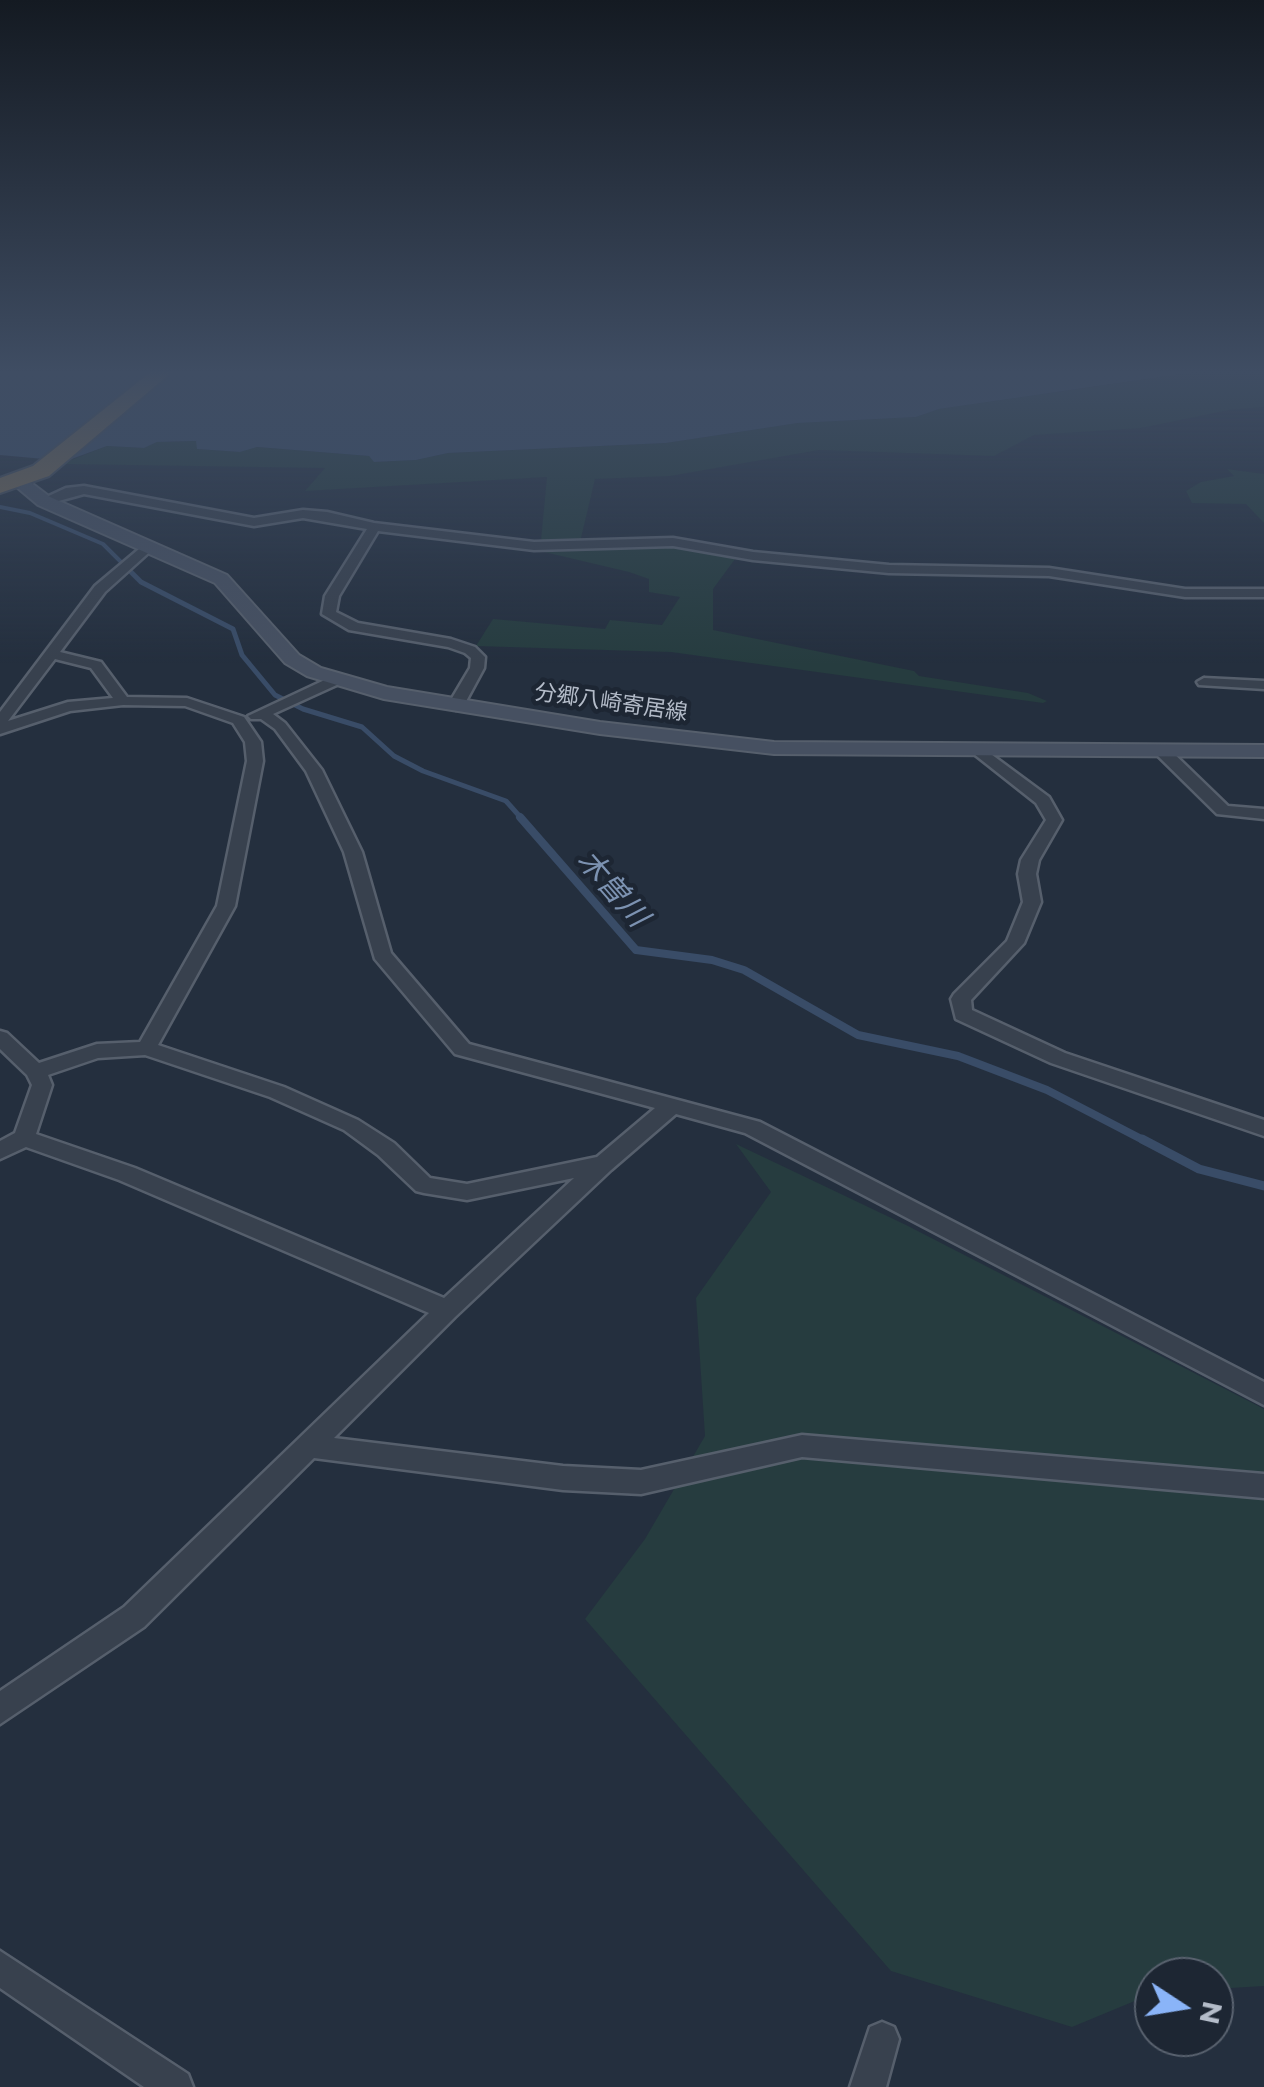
<!DOCTYPE html>
<meta charset="utf-8">
<style>
body{margin:0}
#map{position:relative;width:1264px;height:2087px;overflow:hidden;background:#242f3e;font-family:Montserrat,sans-serif}
canvas{display:block}
.north{position:absolute;left:1134px;top:1957px;width:100px;height:100px;box-sizing:border-box;background:#1d2633;border:2px solid #59626f;border-radius:50%;rotate:102deg;font-size:28px;font-weight:700;line-height:40px;text-align:center;color:#b4bcc9}
.north::after{content:'';display:block;margin:auto;width:35px;height:45px;background:#8ab4f8;clip-path:polygon(50% 0,100% 100%,50% 72%,0 100%)}
</style>
<div id="map">
<canvas width="1264" height="2087"></canvas>
<div class="north">N</div>
</div>
<script>
const ctx = document.querySelector('canvas').getContext('2d');
ctx.lineJoin = 'round';
function fill(path, color) {
  ctx.fillStyle = color;
  ctx.fill(path, 'evenodd');
}
function poly(rows) {
  const path = new Path2D();
  for (const r of rows) {
    path.moveTo(r[0], r[1]);
    for (let i = 2; i < r.length; i += 2) path.lineTo(r[i], r[i + 1]);
  }
  return path;
}
function strokePath(path, color, width, dash) {
  ctx.strokeStyle = color;
  ctx.lineWidth = width;
  ctx.lineCap = dash ? 'butt' : 'round';
  ctx.setLineDash(dash || []);
  ctx.stroke(path);
}
function label(font, color, halo, rows, align = 'center') {
  ctx.font = font + ' Montserrat,"Noto Sans JP",sans-serif';
  ctx.lineWidth = 9;
  ctx.setLineDash([]);
  ctx.textBaseline = 'middle';
  ctx.strokeStyle = halo;
  ctx.fillStyle = color;
  for (const [text, x, y, turn = 0] of rows) {
    ctx.save();
    ctx.translate(x, y);
    ctx.rotate((+turn || 0) * Math.PI / 180);
    ctx.textAlign = isNaN(turn) ? turn : align;
    if (halo) ctx.strokeText(text, 0, 0);
    ctx.fillText(text, 0, 0);
    ctx.restore();
  }
}
fill(poly([
 [1202,371,1264,371,1264,407,1229,410,1141,428,1034,435,994,456,819,450,670,476,595,479,581,538,584,545,701,547,738,555,713,589,713,630,914,671,919,676,1028,693,1047,701,1043,703,671,652,476,646,493,619,605,629,610,620,662,625,680,597,649,592,649,579,629,572,540,551,547,477,305,491,325,468,61,464,107,446,143,448,157,442,197,441,197,449,240,452,256,447,369,456,375,462,416,460,448,453,666,443,798,423,916,417,939,409],
 [1227,469,1264,474,1264,523,1246,504,1192,503,1186,491,1201,482,1234,476],
 [736,1144,906,1225,1264,1409,1264,1986,1214,1989,1214,1977,1154,1977,1154,1993,1072,2027,891,1971,585,1619,645,1539,705,1436,696,1298,771,1192]
]), '#263c3f');
fill(poly([
 [1202,371,939,409,916,417,798,423,666,443,448,453,416,460,374,462,369,456,257,447,240,452,197,449,196,441,157,442,144,448,107,446,66,461,0,455,0,372]
]), '#394c67');
strokePath(poly([
 [0,507,30,513,103,544,127,568]
]), '#394c67', 4);
strokePath(poly([
 [125,566,141,582,233,629,242,655,275,695,303,709,362,727,394,756,423,771,506,801,522,819]
]), '#394c67', 5);
strokePath(poly([
 [520,817,636,950,712,960,744,970,858,1035,958,1056,1047,1090,1147,1142]
]), '#394c67', 8);
strokePath(poly([
 [1142,1139,1199,1169,1264,1186]
]), '#394c67', 9);
const street = poly([
 [84,486,254,518,303,510,327,512,374,523,534,542,673,538,753,552,889,565,1049,568,1185,589,1264,589,1264,597,1185,597,1049,576,889,573,753,560,673,546,534,550,378,531,339,596,336,612,358,623,451,639,475,647,485,657,484,668,464,705,456,710,448,705,470,668,471,658,465,653,448,647,349,630,322,614,325,596,367,529,303,518,254,526,84,494,44,505,38,501,66,488,84,486],
 [145,544,155,547,105,592,60,652,101,662,127,697,187,698,244,717,261,742,263,761,235,906,158,1045,284,1087,358,1120,394,1143,430,1178,467,1184,597,1157,655,1108,455,1054,375,959,344,852,306,771,275,729,261,719,251,719,248,716,331,677,341,677,341,683,273,714,285,723,322,770,362,852,391,953,469,1044,760,1122,1264,1382,1264,1405,745,1133,676,1114,611,1170,455,1317,334,1438,563,1466,641,1470,802,1435,1264,1474,1264,1498,802,1457,641,1494,563,1490,314,1458,144,1627,0,1724,0,1691,124,1607,429,1313,119,1180,26,1147,0,1159,0,1141,15,1133,32,1085,27,1075,0,1049,0,1031,7,1033,39,1063,97,1044,140,1042,217,906,247,761,245,742,233,723,185,706,123,705,70,711,0,734,0,712,95,586,145,544],
 [55,659,91,668,113,698,68,702,8,721,55,659],
 [145,1055,270,1097,344,1130,378,1155,416,1191,424,1193,467,1200,574,1178,444,1298,135,1168,36,1134,52,1085,48,1075,98,1058,145,1055],
 [1204,678,1264,681,1264,689,1199,685,1197,682,1204,678],
 [980,746,1049,797,1062,820,1039,860,1036,874,1041,902,1024,943,971,1000,972,1010,1065,1053,1264,1120,1264,1136,1051,1063,956,1019,951,999,954,994,1007,941,1023,902,1018,874,1021,860,1046,820,1036,803,974,754,972,751,980,746],
 [1162,746,1168,748,1228,806,1264,809,1264,819,1217,814,1156,754,1154,751,1162,746],
 [0,1951,188,2074,193,2087,144,2087,0,1988,0,1951],
 [882,2022,894,2027,899,2039,886,2087,850,2087,870,2027,882,2022]
]);
const secondary = poly([
 [13,478,25,478,50,497,227,575,299,655,321,668,387,687,600,722,774,742,1264,745,1264,757,774,754,600,734,384,699,307,676,285,663,215,583,38,505,13,484,13,478]
]);
const highway = poly([
 [152,371,173,371,49,476,0,493,0,478,33,466,152,371]
]);
strokePath(street, '#565f6c', 5);
strokePath(secondary, '#565f6c', 4);
strokePath(highway, '#434c59', 4);
fill(street, '#38414e');
fill(secondary, '#465061');
fill(highway, '#746855');
const sky = ctx.createLinearGradient(0, 0, 0, 664);
sky.addColorStop(0, '#141a22');
sky.addColorStop(0.56, '#3f4d63');
sky.addColorStop(1, '#3f4d6300');
ctx.fillStyle = sky;
ctx.fillRect(0, 0, 1264, 664);
label('22px', '#b4bcc9', '#1d2633', [
 ["分郷八崎寄居線",611,703,8]
]);
label('italic 30px', '#7c92b1', '#1d2633', [
 ["木曽川",612,889,49]
]);
</script>
